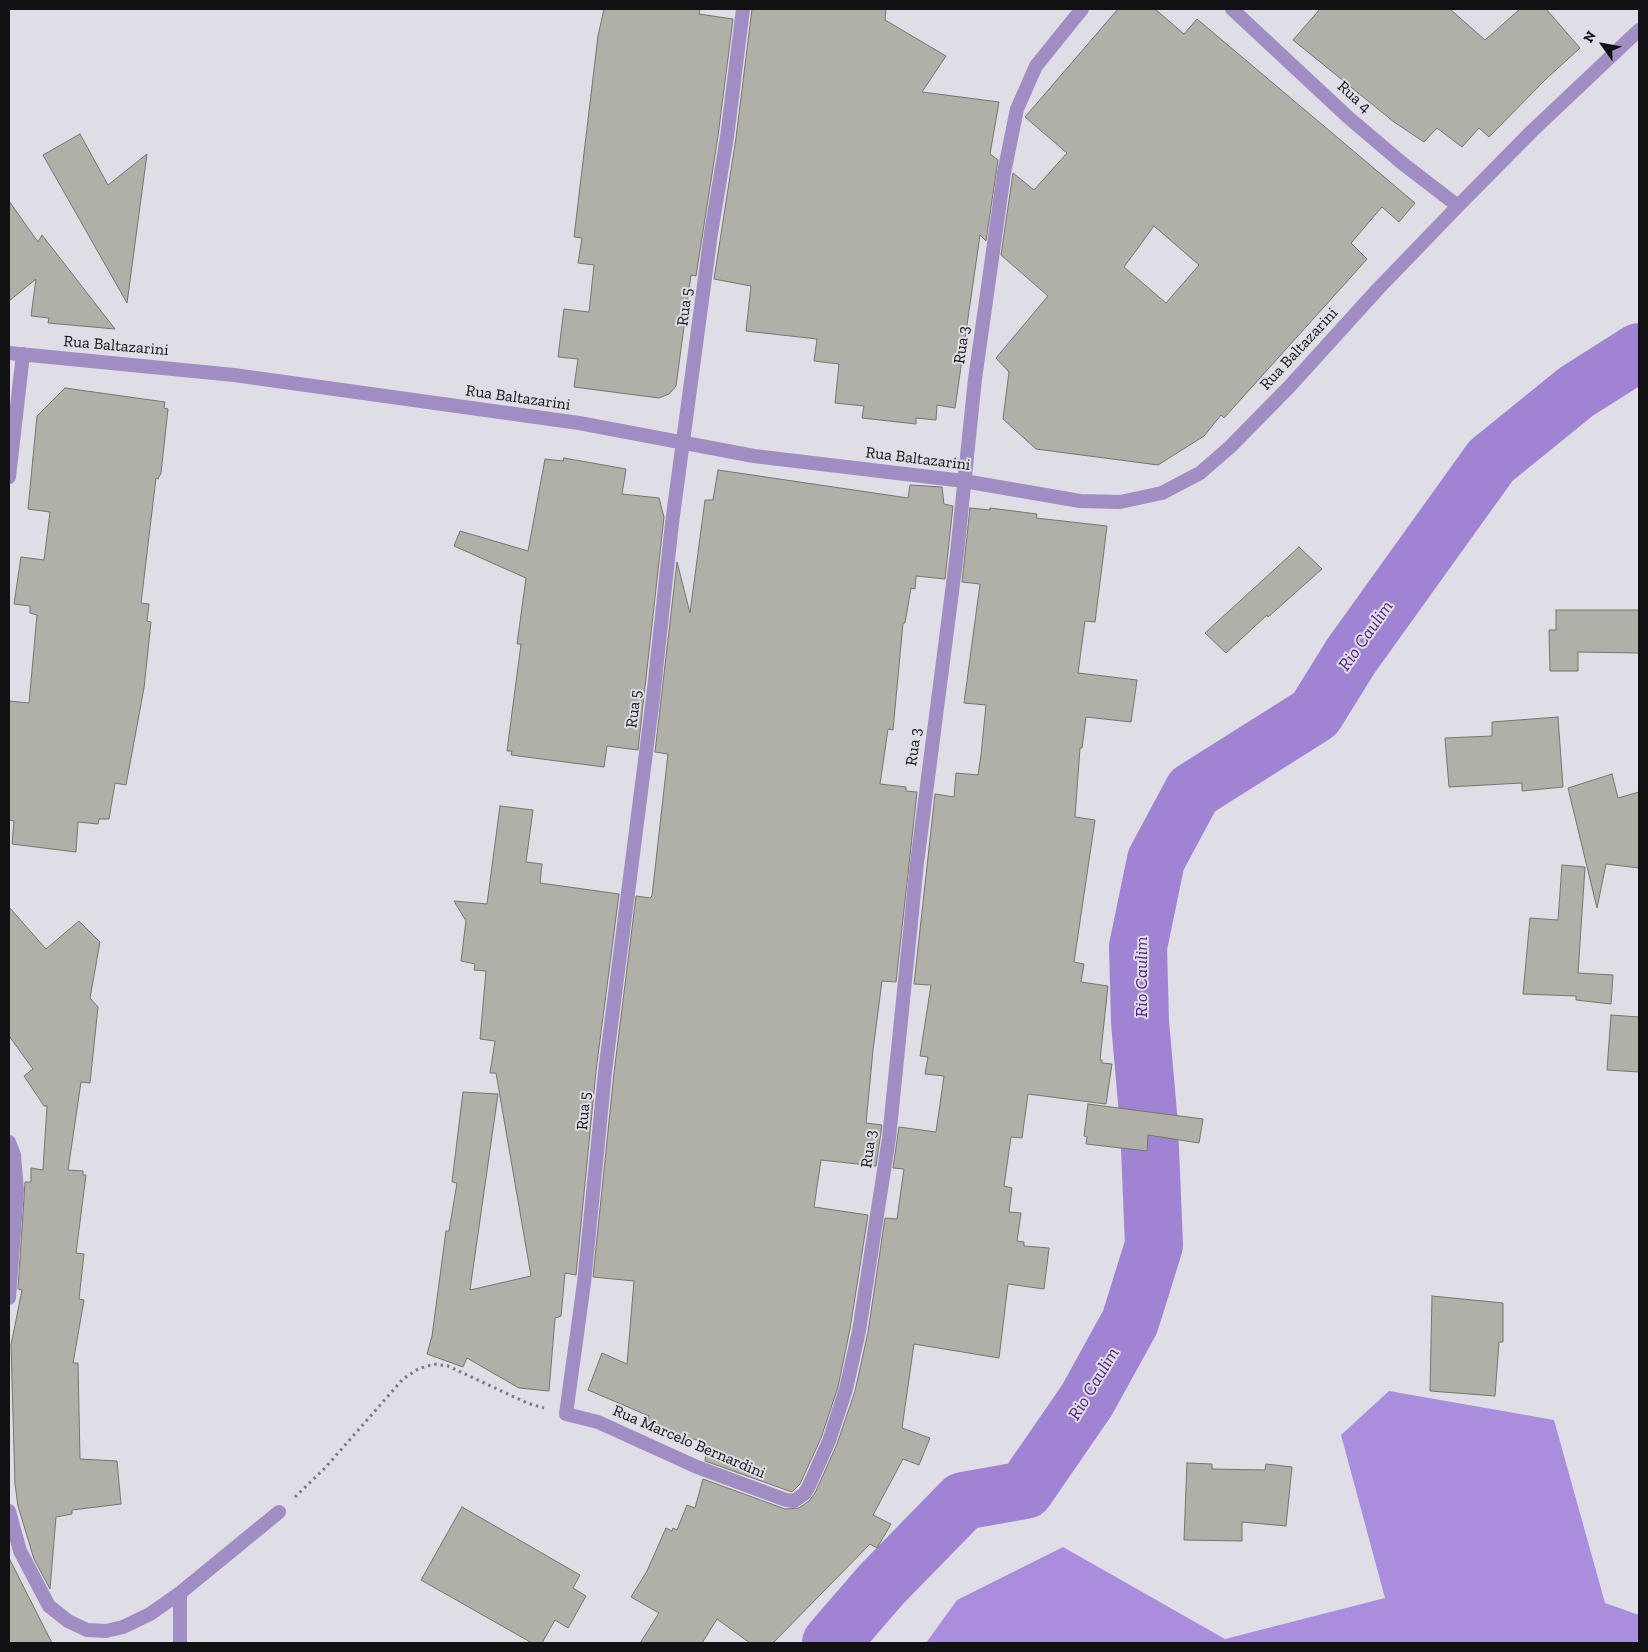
<!DOCTYPE html>
<style>
body{margin:0}
#map{position:relative;width:1648px;height:1652px;overflow:hidden;background:#dfdde5;font-family:"Zilla Slab",serif}
canvas{display:block}
.frame{position:absolute;inset:0;border:10px solid #111013;pointer-events:none}
.north{position:absolute;left:1578px;top:20px;width:50px;height:50px;-webkit-text-stroke:4px #dfdde5;paint-order:stroke;rotate:302deg;font-size:14px;font-weight:700;line-height:20px;text-align:center;color:#111013}
.north::after{content:'';display:block;margin:auto;width:18px;height:22px;background:#111013;clip-path:polygon(50% 0,100% 100%,50% 72%,0 100%)}
</style>
<div id="map">
<canvas width="1648" height="1652"></canvas>
<div class="frame"></div>
<div class="north">N</div>
</div>
<script>
const ctx = document.querySelector('canvas').getContext('2d');
ctx.lineJoin = 'round';
function fill(path, color) {
  ctx.fillStyle = color;
  ctx.fill(path, 'evenodd');
}
function poly(rows) {
  const path = new Path2D();
  for (const r of rows) {
    path.moveTo(r[0], r[1]);
    for (let i = 2; i < r.length; i += 2) path.lineTo(r[i], r[i + 1]);
  }
  return path;
}
function strokePath(path, color, width, dash) {
  ctx.strokeStyle = color;
  ctx.lineWidth = width;
  ctx.lineCap = dash ? 'butt' : 'round';
  ctx.setLineDash(dash || []);
  ctx.stroke(path);
}
function label(font, color, halo, rows, align = 'center') {
  ctx.font = font + ' "Zilla Slab",serif';
  ctx.lineWidth = 4;
  ctx.setLineDash([]);
  ctx.textBaseline = 'middle';
  ctx.strokeStyle = halo;
  ctx.fillStyle = color;
  for (const [text, x, y, turn = 0] of rows) {
    ctx.save();
    ctx.translate(x, y);
    ctx.rotate((+turn || 0) * Math.PI / 180);
    ctx.textAlign = isNaN(turn) ? turn : align;
    if (halo) ctx.strokeText(text, 0, 0);
    ctx.fillText(text, 0, 0);
    ctx.restore();
  }
}
fill(poly([
 [1389,1391,1554,1420,1605,1603,1639,1615,1639,1643,926,1643,957,1600,1063,1547,1225,1639,1385,1598,1341,1435]
]), '#ab8dde');
strokePath(poly([
 [831,1643,881,1585,963,1501,1025,1490,1087,1400,1130,1322,1154,1245,1149,1125,1140,1022,1138,947,1156,860,1193,791,1315,714,1351,656,1491,461,1576,392,1639,352]
]), '#a183d3', 58);
const building = poly([
 [604,9,700,9,699,14,733,19,718,136,696,276,691,275,676,386,669,394,659,398,574,387,578,359,558,357,564,309,589,312,594,265,578,263,582,238,574,237,598,36,604,9],
 [752,9,886,9,885,20,946,56,922,92,999,102,990,154,998,160,986,241,980,235,955,408,937,405,936,420,916,418,916,424,862,418,864,406,835,403,839,364,814,361,817,339,746,331,751,286,714,279,736,138,752,9],
 [1118,9,1155,9,1184,34,1197,19,1415,203,1399,222,1382,207,1351,243,1367,259,1351,277,1224,418,1221,415,1204,436,1158,465,1036,449,1003,419,1009,372,996,358,1048,296,1001,255,1013,173,1034,190,1067,153,1025,117,1118,9],
 [1154,226,1199,265,1166,303,1124,267,1154,226],
 [1320,9,1450,9,1485,40,1520,9,1546,9,1580,48,1545,80,1489,137,1479,128,1462,147,1437,128,1424,142,1394,122,1293,40,1320,9],
 [80,134,108,185,147,154,127,303,43,155,80,134],
 [9,201,38,242,42,235,115,329,48,323,49,318,31,316,36,279,9,301,9,201],
 [65,388,165,402,164,408,168,409,161,473,158,479,156,478,141,603,149,604,147,621,151,622,144,688,126,785,115,783,109,819,99,819,98,824,78,822,76,852,12,844,14,821,9,820,9,701,29,703,37,615,30,613,30,606,14,604,21,557,44,560,50,512,28,509,37,416,65,388],
 [564,458,626,469,622,494,659,498,664,517,638,750,607,746,604,767,511,755,512,751,507,751,521,644,517,644,526,578,454,546,460,531,528,551,545,459,563,461,564,458],
 [718,470,908,498,910,485,942,487,944,504,953,506,945,579,916,576,915,589,911,588,905,623,903,623,893,730,888,729,880,784,906,787,906,791,917,792,896,982,882,981,873,1050,866,1123,882,1125,876,1166,821,1160,814,1207,868,1215,850,1329,838,1387,821,1438,800,1484,792,1492,705,1461,707,1443,646,1425,649,1416,588,1390,602,1353,627,1364,634,1281,593,1277,614,1073,636,896,650,898,652,896,668,754,655,752,677,562,690,613,705,500,713,500,718,470],
 [970,508,990,510,990,508,1037,514,1036,518,1107,526,1095,622,1085,621,1078,673,1137,680,1131,722,1086,717,1082,748,1080,748,1075,817,1095,820,1074,962,1084,964,1081,982,1108,986,1100,1060,1102,1060,1102,1063,1112,1064,1106,1104,1028,1094,1022,1138,1011,1137,1004,1186,1012,1188,1009,1212,1021,1213,1017,1241,1024,1242,1024,1246,1049,1248,1044,1289,1008,1284,999,1358,914,1344,902,1428,930,1438,919,1465,903,1459,873,1515,891,1524,877,1548,870,1544,773,1643,750,1643,717,1619,702,1643,640,1643,659,1613,631,1597,647,1571,666,1528,672,1531,673,1528,677,1530,687,1505,695,1508,703,1479,785,1509,799,1508,809,1501,815,1493,837,1444,855,1391,868,1332,885,1218,897,1219,904,1169,893,1168,899,1127,936,1132,944,1076,925,1074,928,1057,920,1056,931,985,914,984,935,794,954,797,956,773,978,775,981,755,986,705,964,703,980,584,962,582,970,508],
 [1299,547,1322,569,1268,617,1267,615,1226,653,1205,633,1299,547],
 [1556,610,1639,610,1639,653,1578,652,1578,671,1550,671,1549,630,1556,630,1556,610],
 [1558,717,1563,787,1522,791,1522,783,1449,787,1445,738,1492,736,1492,722,1558,717],
 [1612,774,1618,798,1639,792,1639,868,1606,864,1597,908,1568,788,1612,774],
 [500,806,533,810,526,862,542,864,540,883,619,894,596,1071,576,1275,565,1273,561,1316,555,1318,549,1391,519,1388,467,1358,463,1367,427,1354,432,1336,446,1231,449,1231,457,1183,452,1182,463,1092,498,1094,470,1290,531,1276,496,1073,490,1073,495,1041,480,1039,486,971,474,970,475,964,461,961,466,921,454,901,487,904,500,806],
 [1562,865,1585,867,1578,973,1613,975,1611,1004,1576,1000,1576,996,1523,994,1530,918,1558,920,1562,865],
 [9,907,46,949,79,921,100,942,90,998,98,1007,90,1083,81,1082,68,1170,83,1171,83,1175,86,1175,76,1253,84,1254,79,1299,84,1300,73,1363,78,1363,80,1459,117,1461,121,1504,72,1510,72,1514,56,1517,50,1589,34,1559,18,1506,15,1484,11,1345,22,1290,18,1289,25,1182,31,1182,31,1168,43,1170,47,1106,44,1106,24,1076,33,1069,9,1036,9,907],
 [1611,1015,1639,1017,1639,1072,1607,1070,1611,1015],
 [1088,1104,1203,1119,1199,1143,1148,1135,1147,1151,1086,1144,1087,1137,1084,1136,1088,1104],
 [1432,1296,1503,1303,1503,1342,1499,1342,1495,1396,1430,1391,1432,1296],
 [1187,1463,1212,1464,1212,1469,1265,1470,1266,1464,1292,1467,1286,1526,1242,1522,1242,1541,1184,1540,1187,1463],
 [462,1507,580,1575,573,1588,586,1596,568,1628,555,1620,542,1643,532,1643,421,1580,462,1507],
 [9,1558,52,1643,9,1643,9,1558]
]);
fill(building, '#b0b0a8');
strokePath(building, '#74756d', 1);
strokePath(poly([
 [295,1497,325,1468,403,1379,418,1369,434,1364,448,1366,527,1403,544,1408]
]), '#7d7b81', 3, [2.5, 4]);
strokePath(poly([
 [743,9,727,137,711,233,672,523,653,698,605,1072,584,1283,566,1414,598,1422,697,1467,786,1500,794,1501,804,1494,808,1488,829,1441,846,1389,859,1331,889,1138,917,863,957,553,975,379,1004,173,1017,109,1036,66,1082,9],
 [1232,9,1349,118,1402,163,1458,206],
 [9,353,234,375,579,423,754,456,964,481,1080,501,1120,502,1162,493,1200,473,1230,447,1289,387,1377,290,1458,206,1532,131,1639,30],
 [9,477,23,354],
 [9,1142,14,1155,17,1190,9,1298],
 [9,1511,20,1551,49,1606,68,1621,87,1630,106,1631,123,1627,150,1614,180,1593,279,1512],
 [180,1643,180,1593]
]), '#a08dc3', 14);
label('16px', '#111013', '#dfdde5', [
 ["Rua 4",1354,97,42],
 ["Rua 5",685,307,-83],
 ["Rua 3",962,345,-82],
 ["Rua Baltazarini",116,346,5],
 ["Rua Baltazarini",1299,349,-47],
 ["Rua Baltazarini",518,398,8],
 ["Rua Baltazarini",918,459,7],
 ["Rua 5",634,709,-83],
 ["Rua 3",914,747,-82],
 ["Rua 5",584,1111,-85],
 ["Rua 3",869,1149,-82],
 ["Rua Marcelo Bernardini",689,1442,23]
]);
label('italic 18px', '#4b1d7c', '#dfdde5', [
 ["Rio Caulim",1366,636,-55],
 ["Rio Caulim",1142,977,-90],
 ["Rio Caulim",1094,1384,-59]
]);
</script>
